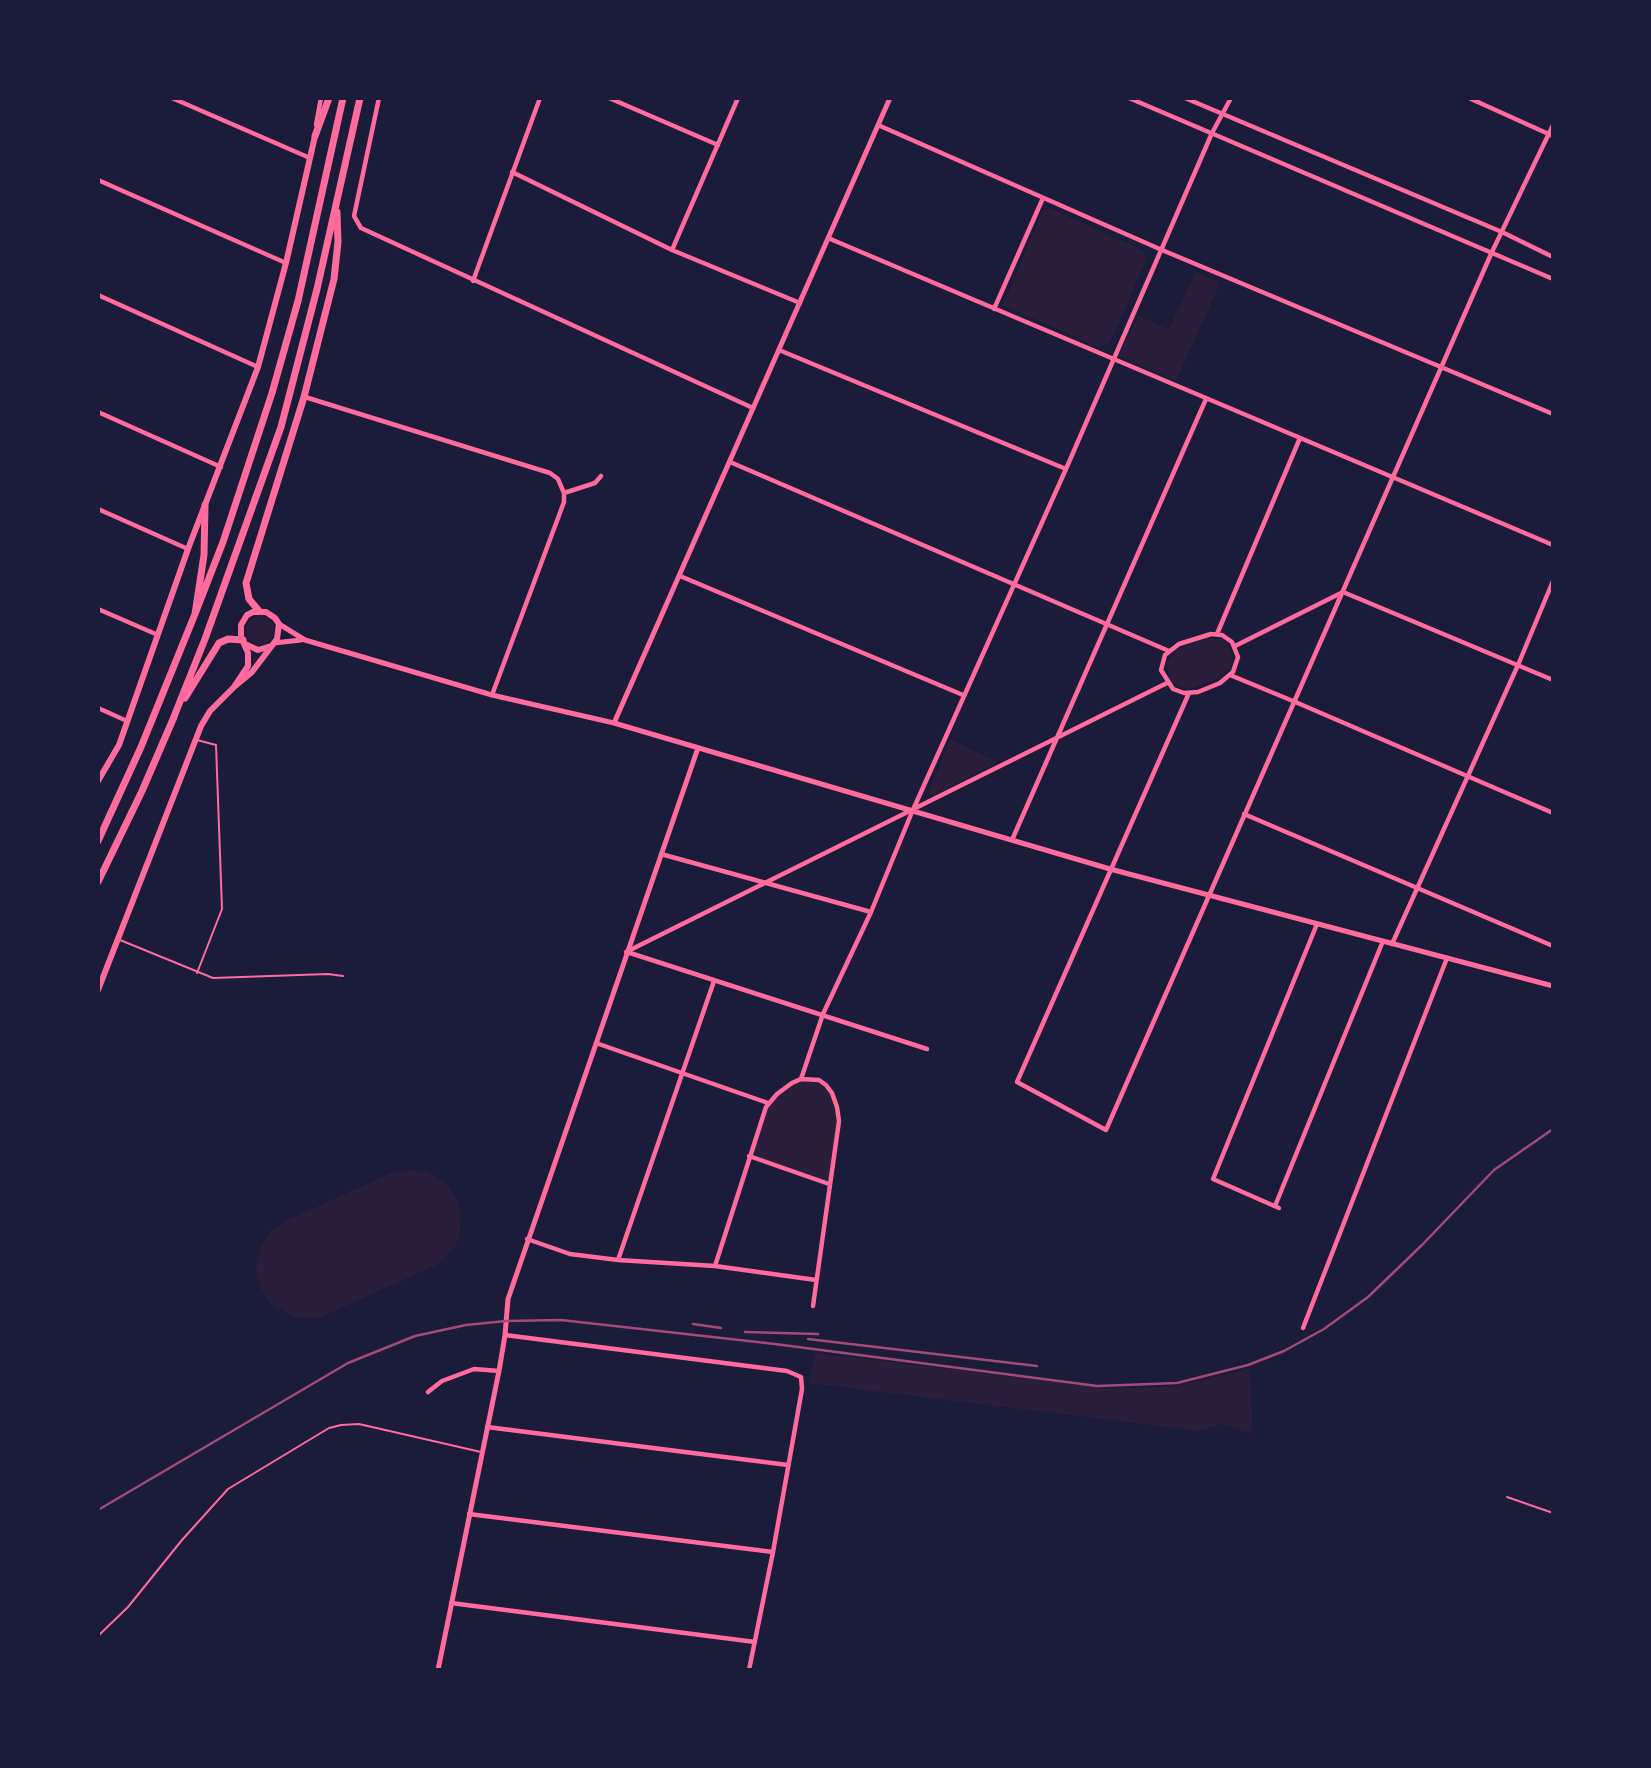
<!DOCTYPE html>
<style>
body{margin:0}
#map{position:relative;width:1651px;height:1768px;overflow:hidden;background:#1b1b3a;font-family:"Zilla Slab",serif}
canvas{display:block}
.frame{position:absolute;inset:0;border:100px solid #1b1b3a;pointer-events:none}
</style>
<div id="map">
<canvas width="1651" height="1768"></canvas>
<div class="frame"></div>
</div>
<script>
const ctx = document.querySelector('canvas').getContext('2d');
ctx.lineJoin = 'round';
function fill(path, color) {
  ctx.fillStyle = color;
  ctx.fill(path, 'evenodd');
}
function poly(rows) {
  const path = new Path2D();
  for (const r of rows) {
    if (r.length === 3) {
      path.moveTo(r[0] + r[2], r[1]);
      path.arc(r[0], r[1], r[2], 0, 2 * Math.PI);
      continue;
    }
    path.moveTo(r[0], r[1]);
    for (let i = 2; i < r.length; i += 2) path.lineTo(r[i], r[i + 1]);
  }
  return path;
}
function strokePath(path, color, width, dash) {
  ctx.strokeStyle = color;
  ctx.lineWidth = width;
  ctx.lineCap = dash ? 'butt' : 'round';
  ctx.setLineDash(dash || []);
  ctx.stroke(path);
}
fill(poly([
 [1050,208,1144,251,1146,260,1110,343,1098,347,1003,305,1043,210],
 [1196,272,1220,283,1176,381,1119,356,1138,316,1169,329],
 [260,630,14],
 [1209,637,1224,641,1230,648,1233,655,1230,668,1216,679,1194,688,1181,687,1172,681,1168,672,1167,664,1171,656,1177,649],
 [951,740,998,762,933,796,928,793],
 [801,1079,814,1079,829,1088,839,1121,829,1184,749,1156,760,1124,772,1099],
 [410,1170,427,1172,439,1178,449,1187,458,1202,461,1215,460,1233,456,1245,445,1259,434,1266,319,1318,293,1317,271,1304,260,1286,256,1269,260,1249,272,1231,286,1221,389,1174],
 [815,1353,1113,1389,1178,1386,1250,1369,1253,1434,1220,1424,1199,1431,809,1383]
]), '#2a1e3b');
strokePath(poly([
 [120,940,213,978,328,974,343,976],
 [197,973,222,909,216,745,197,740],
 [1507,1497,1553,1513],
 [98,1636,128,1607,182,1540,228,1489,329,1428,341,1425,359,1424,481,1452]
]), '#ff6b9d', 2);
strokePath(poly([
 [172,98,310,158],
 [379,98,354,216,361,228,753,408],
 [609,98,718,145],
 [1129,98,1553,279],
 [1185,98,1502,232,1553,257],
 [1469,98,1553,136],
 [316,125,321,98],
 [878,125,1162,250,1553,414],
 [512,172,672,250,800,303],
 [98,180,286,263],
 [828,238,1553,545],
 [672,250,738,98],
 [473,281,540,98],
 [98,295,258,367],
 [994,309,1043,198],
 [779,350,1066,469],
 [305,397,550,473,558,479,564,493,564,502,492,695],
 [98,412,221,467],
 [730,462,1169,651],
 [564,493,595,483,601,476],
 [98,509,188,549],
 [680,576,963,695],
 [98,609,158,635],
 [1211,634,1222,635,1232,642,1238,657,1233,672,1220,683,1198,692,1184,693,1173,689,1161,670,1165,655,1179,644,1211,634],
 [1217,634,1300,438],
 [1235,646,1343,592,1553,680],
 [1230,675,1293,701,1553,813],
 [1189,693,1017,1082,1106,1130,1491,254,1553,125],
 [98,708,127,721],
 [1244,814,1553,946],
 [1012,840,1206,399],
 [661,854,871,912],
 [1392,944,1518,665,1553,581],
 [626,952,1167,683],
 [627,952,927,1049],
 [596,1043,768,1103],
 [801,1079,823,1014,871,912,912,812,1066,469,1212,133,1231,98],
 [749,1156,829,1184],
 [1275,1206,1383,941],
 [1279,1208,1213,1179,1317,924],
 [527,1239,570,1254,618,1260,715,1266,816,1280],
 [618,1260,714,981],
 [715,1266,766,1107,777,1094,792,1083,801,1079,819,1080,826,1085,832,1093,837,1107,839,1121,813,1306],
 [1303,1328,1447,958],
 [505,1335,787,1371,801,1377,802,1389,773,1552,749,1670],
 [428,1392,442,1381,474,1369,499,1371],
 [487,1427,788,1465],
 [469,1514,773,1552],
 [451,1603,755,1642]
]), '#ff6b9d', 4.5);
strokePath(poly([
 [279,624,305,640,492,695,614,723,1110,869,1553,986],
 [274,643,301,640],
 [614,723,890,98],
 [438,1670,499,1371,505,1335,508,1299,698,748]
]), '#ff6b9d', 5);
strokePath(poly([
 [245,644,258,650,271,646],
 [98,781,119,745,188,549,258,367,286,263,315,136],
 [98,990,201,726,210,711,234,687,248,666,248,653,241,637,241,625,247,615,253,612,266,612,275,618,279,624,277,639,252,672,234,687]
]), '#ff6b9d', 6);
strokePath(poly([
 [315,136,329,98],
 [259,611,249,599,246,583,304,397,334,279,338,242,337,212],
 [195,614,223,542,272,393,298,301,343,98],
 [185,698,219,643,228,639,243,640],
 [173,719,205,639,281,427,317,289,360,98],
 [98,841,141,747,195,614,204,555,205,505],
 [98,882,142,791,174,717]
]), '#ff6b9d', 7);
strokePath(poly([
 [693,1324,721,1328],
 [745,1332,818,1334],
 [808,1339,1037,1366],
 [98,1510,348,1363,415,1336,466,1325,506,1321,561,1320,775,1344,1097,1386,1177,1383,1248,1365,1284,1351,1324,1329,1368,1297,1422,1245,1494,1170,1553,1129]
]), '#a44b75', 2.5);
</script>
